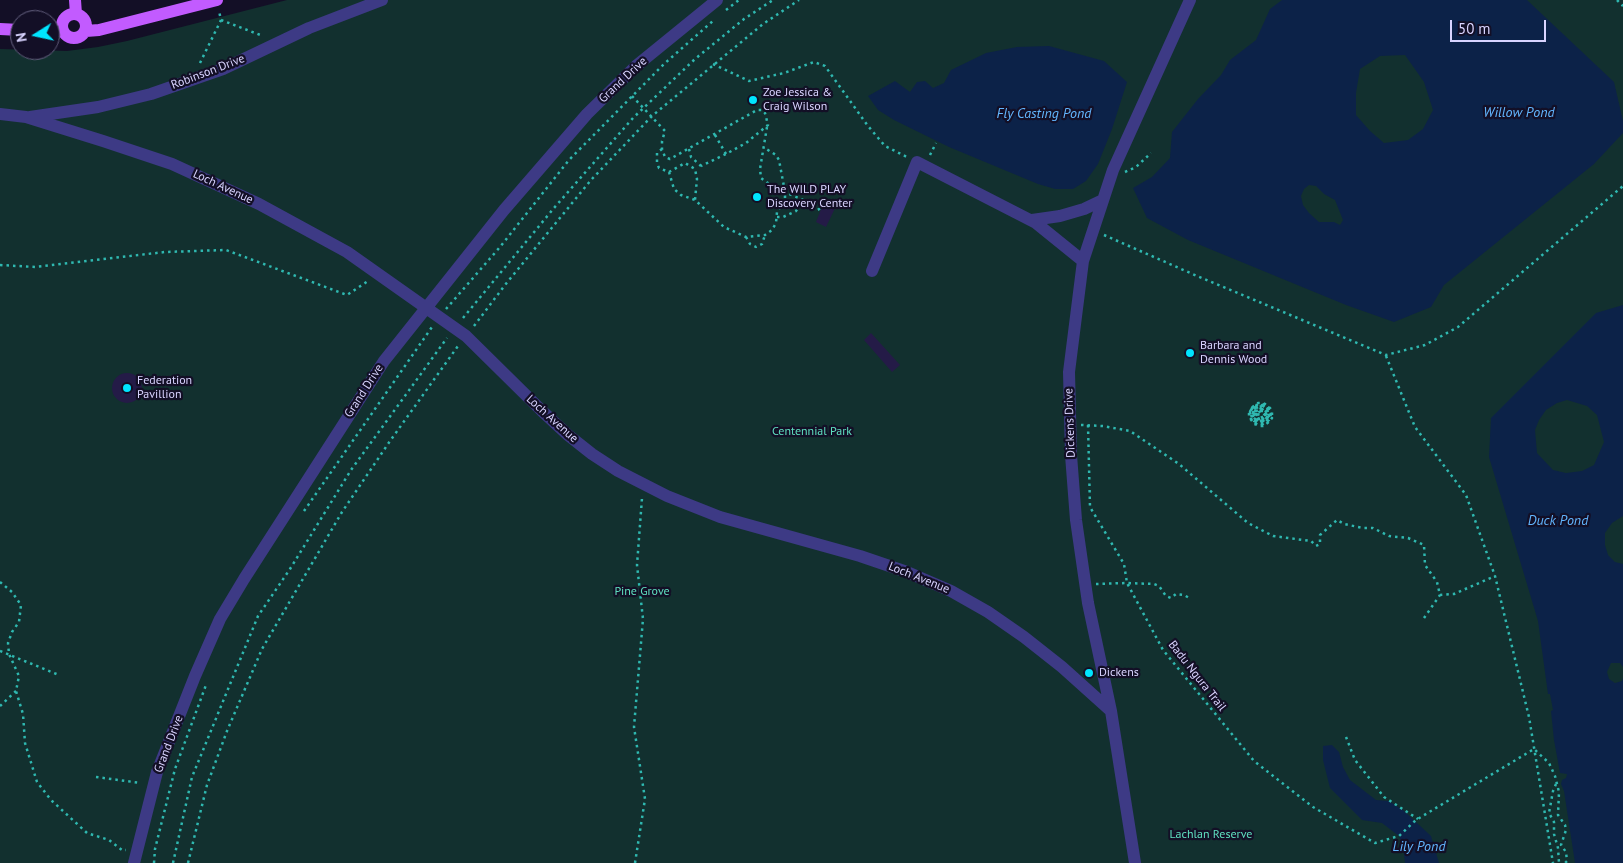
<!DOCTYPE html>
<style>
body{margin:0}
#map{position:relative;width:1623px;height:863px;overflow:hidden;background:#130f26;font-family:"PT Sans",sans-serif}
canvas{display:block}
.north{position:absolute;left:10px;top:10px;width:50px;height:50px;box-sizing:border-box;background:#130f26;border:1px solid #625e7d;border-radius:50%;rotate:260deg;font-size:14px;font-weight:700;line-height:20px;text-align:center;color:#d9d4ff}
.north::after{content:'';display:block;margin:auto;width:18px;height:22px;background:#00e5ff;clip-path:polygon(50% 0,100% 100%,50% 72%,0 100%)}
.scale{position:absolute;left:1450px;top:20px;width:96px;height:22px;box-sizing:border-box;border:2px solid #d9d4ff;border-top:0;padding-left:6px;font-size:15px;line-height:18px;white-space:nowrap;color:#d9d4ff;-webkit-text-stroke:4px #130f26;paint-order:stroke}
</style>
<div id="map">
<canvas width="1623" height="863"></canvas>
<div class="north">N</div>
<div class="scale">50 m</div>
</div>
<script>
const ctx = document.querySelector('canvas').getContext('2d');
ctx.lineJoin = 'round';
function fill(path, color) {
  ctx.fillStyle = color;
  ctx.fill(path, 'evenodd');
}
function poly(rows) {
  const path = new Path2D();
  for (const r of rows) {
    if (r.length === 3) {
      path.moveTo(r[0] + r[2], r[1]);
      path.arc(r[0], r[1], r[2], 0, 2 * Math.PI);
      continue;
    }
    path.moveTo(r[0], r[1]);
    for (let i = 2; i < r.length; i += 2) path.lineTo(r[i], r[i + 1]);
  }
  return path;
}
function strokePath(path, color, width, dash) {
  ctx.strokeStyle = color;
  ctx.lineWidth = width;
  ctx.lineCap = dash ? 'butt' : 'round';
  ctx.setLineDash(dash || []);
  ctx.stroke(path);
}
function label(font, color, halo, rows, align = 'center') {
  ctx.font = font + ' "PT Sans",sans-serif';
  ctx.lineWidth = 4.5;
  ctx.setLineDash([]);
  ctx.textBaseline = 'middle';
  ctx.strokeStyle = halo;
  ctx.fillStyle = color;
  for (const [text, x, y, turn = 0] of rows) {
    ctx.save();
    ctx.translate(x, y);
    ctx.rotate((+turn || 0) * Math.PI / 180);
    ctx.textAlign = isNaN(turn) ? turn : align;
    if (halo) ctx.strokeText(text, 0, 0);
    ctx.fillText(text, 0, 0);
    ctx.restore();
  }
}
fill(poly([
 [287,0,1623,0,1623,863,0,863,0,49,67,51,98,47,127,41]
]), '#12302f');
fill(poly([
 [1282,0,1527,0,1614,82,1623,121,1623,133,1594,164,1444,285,1431,307,1394,322,1346,305,1188,240,1147,218,1133,188,1152,177,1170,158,1172,132,1198,99,1221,75,1230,60,1256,40,1270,9],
 [1405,55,1424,82,1433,110,1423,129,1408,140,1384,143,1370,131,1356,115,1356,93,1360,69,1380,56],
 [1309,185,1316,186,1324,194,1335,200,1343,220,1340,225,1334,222,1319,222,1309,213,1303,205,1301,196,1304,189],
 [1049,46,1104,61,1127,82,1112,129,1098,164,1086,181,1073,189,1055,189,1038,184,949,147,894,120,878,110,868,96,895,81,910,92,917,82,925,81,933,88,944,83,951,70,986,53,1017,47],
 [1623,305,1623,516,1612,523,1605,533,1605,545,1608,555,1615,562,1623,564,1623,667,1620,663,1611,663,1607,672,1609,679,1615,683,1622,681,1623,678,1623,863,1575,863,1564,791,1561,784,1562,780,1566,778,1567,774,1560,773,1554,740,1551,711,1553,710,1550,694,1548,694,1538,621,1489,457,1491,418,1596,313],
 [1567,400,1587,406,1597,415,1604,442,1594,465,1582,471,1566,473,1553,470,1537,453,1535,430,1539,420,1546,410,1557,403],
 [1332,745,1339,752,1343,767,1350,780,1376,800,1389,801,1403,810,1431,836,1439,863,1405,863,1403,846,1399,836,1382,823,1362,820,1330,788,1323,760,1323,746]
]), '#0c2248');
fill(poly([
 [825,199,837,204,826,227,816,222],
 [871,333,900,365,892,372,864,340],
 [127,388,15]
]), '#241b47');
strokePath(poly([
 [1617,0,1623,6],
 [726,10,739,0],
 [221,20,263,36],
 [200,63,221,20,219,11],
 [713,64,749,81,784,73,814,62,825,66,868,126,885,146,907,157],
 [632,96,665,131,662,141,662,149,665,157,670,159,757,110,762,110,765,113,768,125,746,143,726,154,701,166],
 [767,127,760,169,761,178,773,187,817,206,820,211],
 [715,135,726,154],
 [662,149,657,153,657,163,659,168,669,172,674,189,681,195,695,200,724,227,746,237,765,235,772,230,776,223,777,212,785,200,785,192,779,160,776,155,763,147],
 [689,149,691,157,701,166,702,169],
 [930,155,936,143],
 [669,172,685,163,695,169,697,179,695,200],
 [1125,172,1136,167,1151,153],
 [777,217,783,217,796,211,804,200],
 [1104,235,1197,276,1386,355,1425,345,1458,327,1623,186],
 [746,237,750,244,756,247,762,244,765,235],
 [0,265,35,267,165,252,226,250,347,295,368,281],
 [446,309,500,247,569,160,664,64,714,20],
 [463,318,554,208,633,118,695,59,744,19,773,0],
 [474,326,505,285,591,180,652,116,763,24,799,0],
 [1386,356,1415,427,1466,495,1495,576,1529,717,1553,863],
 [1249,411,1252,412,1255,408,1262,406,1256,408,1253,412,1257,413,1261,411,1265,415,1263,411,1256,411,1262,409,1255,411,1259,408,1265,410,1267,414,1267,416,1265,411,1262,409,1266,414,1265,417,1262,420,1260,419,1263,418,1265,416,1260,418,1256,414,1259,419,1255,414,1256,419,1260,421,1264,420,1267,417,1265,420,1259,421,1261,422,1265,420,1268,417,1267,411,1263,406,1267,409,1269,416,1268,409,1265,407,1260,405,1257,406,1251,410,1257,405,1263,405,1260,404,1253,406,1251,410,1251,408,1258,403,1262,403,1265,404,1270,408,1272,411,1272,417,1269,408,1264,404,1268,408,1271,414,1269,420,1263,424,1259,424,1266,422,1269,417,1265,422,1260,423,1255,421,1251,413,1252,419,1254,421,1258,423,1256,424,1251,419,1250,413,1251,419,1253,422,1260,426,1267,423,1272,418,1269,422,1263,426,1260,426,1254,424,1249,417,1249,412,1253,413,1253,417,1258,422,1254,417,1254,413,1260,415],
 [1081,425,1103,426,1130,431,1179,464,1248,523,1273,536,1311,541,1316,546,1320,544,1320,535,1337,520,1344,524,1363,528,1373,528,1389,536,1408,538,1424,545,1425,565,1437,582,1440,595,1454,594,1495,576],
 [1088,425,1090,507,1124,564,1127,583,1163,650,1254,761,1313,807,1375,843,1399,836,1416,820,1534,749,1549,763,1555,776,1559,792,1558,815,1565,825,1566,830,1561,845,1566,852,1567,861,1565,863],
 [304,511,432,327],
 [0,582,12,592,21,605,19,622,12,632,8,643,9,654,19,676,16,691,23,714,25,743,37,782,51,800,87,833,109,840,122,850,126,850],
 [1096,584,1127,583,1154,584,1159,586,1166,596,1171,598,1176,594,1184,595,1191,599],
 [1424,618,1440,595],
 [0,651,59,675],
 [0,706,16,691],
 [1346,737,1355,760,1384,797,1418,819],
 [96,777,141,783],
 [1556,784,1553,791,1549,813,1554,822,1554,834,1558,848,1559,863],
 [154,863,155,849,175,769,206,685],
 [173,863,192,777,258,616,290,569,351,470,447,338],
 [188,863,207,785,227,731,262,649,342,512,390,441,458,346],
 [635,863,645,799,634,727,643,619,637,565,642,498]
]), '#2fb8b0', 2.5, [2.5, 4]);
strokePath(poly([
 [0,114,26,117,103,141,172,164,259,204,347,252,466,336,542,411,568,435,592,454,618,471,667,496,720,517,860,556,907,572,951,591,988,612,1024,637,1062,667,1111,711],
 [30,117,98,107,151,94,223,69,309,28,382,0],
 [1032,220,1060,216,1084,209,1103,200],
 [872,271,917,162,1036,223,1083,261],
 [134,863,157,772,195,676,220,619,244,579,384,361,504,210,587,114,636,66,717,0],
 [1135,863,1111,711,1088,603,1076,520,1071,455,1069,372,1083,261,1113,170,1190,0]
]), '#3d3a85', 12);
strokePath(poly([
 [75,0,76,14],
 [74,26,12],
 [0,29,20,30],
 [86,31,99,30,217,0]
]), '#c25bff', 12);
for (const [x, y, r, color] of [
 [753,100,5,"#00e5ff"],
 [757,197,5,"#00e5ff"],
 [1190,353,5,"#00e5ff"],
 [127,388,5,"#00e5ff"],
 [1089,673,5,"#00e5ff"]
]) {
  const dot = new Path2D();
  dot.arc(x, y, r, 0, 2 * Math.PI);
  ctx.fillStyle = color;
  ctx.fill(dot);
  strokePath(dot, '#130f26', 2);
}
label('12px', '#d9d4ff', '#130f26', [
 ["Robinson Drive",208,72,-21],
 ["Grand Drive",623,80,-43],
 ["Loch Avenue",223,187,25],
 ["Grand Drive",364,391,-57],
 ["Loch Avenue",552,419,42],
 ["Dickens Drive",1070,423,-92],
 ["Loch Avenue",919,578,22],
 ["Badu Ngura Trail",1197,676,52],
 ["Grand Drive",169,744,-69]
]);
label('12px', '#d9d4ff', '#130f26', [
 ["Zoe Jessica &",763,93],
 ["Craig Wilson",763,107],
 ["The WILD PLAY",767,190],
 ["Discovery Center",767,204],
 ["Barbara and",1200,346],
 ["Dennis Wood",1200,360],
 ["Federation",137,381],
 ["Pavillion",137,395],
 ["Dickens",1099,673]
], 'left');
label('12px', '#5fe0c0', '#130f26', [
 ["Centennial Park",812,432],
 ["Pine Grove",642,592],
 ["Lachlan Reserve",1211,835]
]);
label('italic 14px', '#62b6ff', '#130f26', [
 ["Willow Pond",1519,113],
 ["Fly Casting Pond",1044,114],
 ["Duck Pond",1558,521],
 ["Lily Pond",1419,847]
]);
</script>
